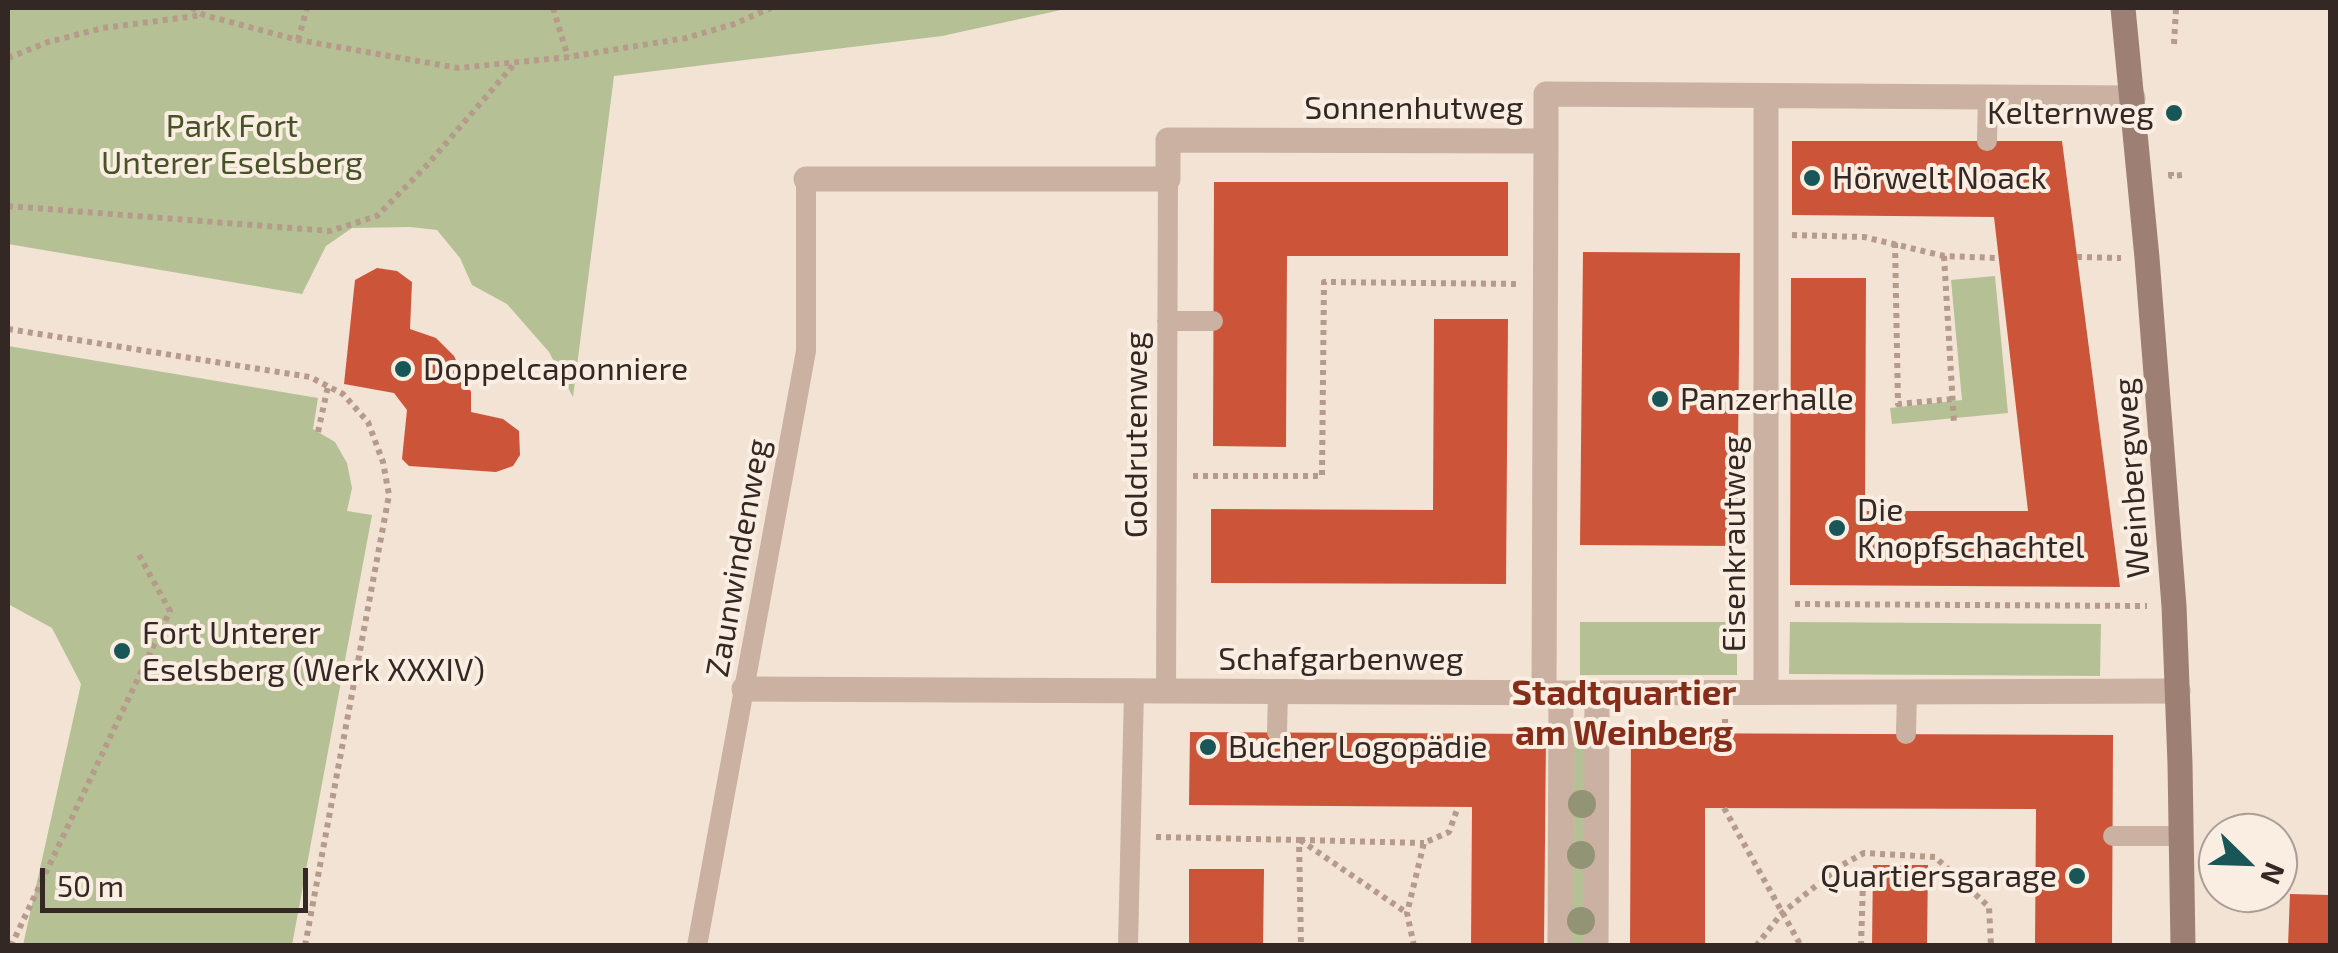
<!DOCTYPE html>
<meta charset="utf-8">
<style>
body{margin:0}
#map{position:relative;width:2338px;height:953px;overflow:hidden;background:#f2e3d5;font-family:"Exo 2",sans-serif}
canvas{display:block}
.frame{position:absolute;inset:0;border:10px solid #342824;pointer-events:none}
.north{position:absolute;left:2198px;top:813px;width:100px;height:100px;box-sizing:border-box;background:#faede2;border:2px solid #ab9e96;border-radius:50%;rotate:113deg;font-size:28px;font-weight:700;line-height:40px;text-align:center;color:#342824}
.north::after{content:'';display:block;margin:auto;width:35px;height:45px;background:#185657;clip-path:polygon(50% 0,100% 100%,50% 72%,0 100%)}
.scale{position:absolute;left:40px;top:868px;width:268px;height:45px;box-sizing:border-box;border:5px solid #342824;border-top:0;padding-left:12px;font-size:30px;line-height:35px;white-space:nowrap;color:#342824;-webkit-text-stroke:8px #faede2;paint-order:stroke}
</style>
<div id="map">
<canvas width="2338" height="953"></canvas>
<div class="frame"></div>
<div class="north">N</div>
<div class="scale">50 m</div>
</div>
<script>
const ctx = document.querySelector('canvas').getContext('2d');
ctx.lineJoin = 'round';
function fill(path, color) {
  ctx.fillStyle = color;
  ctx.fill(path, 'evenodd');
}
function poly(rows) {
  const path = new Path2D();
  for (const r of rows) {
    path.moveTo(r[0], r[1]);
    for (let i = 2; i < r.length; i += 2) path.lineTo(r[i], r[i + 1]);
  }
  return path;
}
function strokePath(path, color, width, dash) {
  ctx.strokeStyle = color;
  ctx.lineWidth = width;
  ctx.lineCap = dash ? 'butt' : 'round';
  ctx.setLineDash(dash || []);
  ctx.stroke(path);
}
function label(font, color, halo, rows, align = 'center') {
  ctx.font = font + ' "Exo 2",sans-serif';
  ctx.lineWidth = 8;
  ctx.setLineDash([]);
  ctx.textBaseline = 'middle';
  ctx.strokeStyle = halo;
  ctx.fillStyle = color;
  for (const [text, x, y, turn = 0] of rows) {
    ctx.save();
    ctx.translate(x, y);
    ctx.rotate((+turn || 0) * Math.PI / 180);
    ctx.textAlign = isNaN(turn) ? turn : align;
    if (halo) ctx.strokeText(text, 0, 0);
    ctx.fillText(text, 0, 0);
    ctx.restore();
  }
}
fill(poly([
 [8,8,1070,8,942,36,614,76,573,397,549,352,507,304,472,285,460,258,437,230,410,227,352,228,326,246,302,294,8,244],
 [1995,276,2008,413,1892,424,1890,408,1962,400,1951,280],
 [8,346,318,398,313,429,335,442,347,463,352,488,347,511,372,515,292,945,23,945,81,684,52,628,8,604],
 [1580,622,1737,622,1737,675,1580,675],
 [1790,622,2101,624,2100,676,1789,674],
 [1563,734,1595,734,1594,945,1562,946]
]), '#b5c195');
fill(poly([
 [1792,141,2062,141,2120,587,1790,585,1791,278,1866,278,1865,511,2028,511,1994,217,1792,215],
 [1214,182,1508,182,1508,256,1287,256,1286,447,1213,446],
 [1583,252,1740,253,1737,546,1580,545],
 [377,268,397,271,412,282,410,329,436,338,454,356,471,392,471,412,503,419,519,431,520,455,513,466,496,472,409,466,402,459,407,410,394,393,344,384,355,280],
 [1434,319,1508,319,1506,584,1211,583,1211,509,1433,510],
 [1190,732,1546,734,1544,946,1471,946,1472,807,1189,805],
 [1631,733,2113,735,2112,946,2035,946,2036,809,1705,808,1705,946,1630,946],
 [1873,865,1928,865,1927,946,1872,946],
 [1189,869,1264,869,1263,946,1189,946],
 [2290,894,2330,895,2329,946,2288,946]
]), '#cc5439');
strokePath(poly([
 [192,8,204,15,298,40,458,68,568,57,686,38,734,24,771,8],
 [553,8,568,57],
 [298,40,307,8],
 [2174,44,2176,8],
 [8,58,48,42,103,28,203,15],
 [2171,172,2171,176,2183,175],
 [8,206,330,231,377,216,428,164,516,62],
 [1792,235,1864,237,1944,256,1998,258],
 [1895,243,1898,404,1953,399],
 [1944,256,1954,424],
 [2077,257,2121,258],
 [8,329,310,377,343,394,368,422,383,462,389,495,305,946],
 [318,432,328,386],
 [1193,476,1322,476,1324,282,1519,284],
 [1795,604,2147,606],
 [1725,734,1725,719],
 [1724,808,1801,946],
 [1156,837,1299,840,1301,946],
 [1300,840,1407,913],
 [1300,840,1424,843],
 [11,946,170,611,139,555],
 [1414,946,1407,913,1424,843,1449,832,1458,807],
 [1756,946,1782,913,1842,865,1864,853,1935,857,1989,907,1991,946],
 [1861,946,1863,882]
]), '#b69b8c', 6, [5, 5]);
strokePath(poly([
 [1987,141,1988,97],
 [1167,321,1213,321],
 [1166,691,1168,179],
 [1277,732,1278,692],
 [1906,734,1907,692],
 [2113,836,2182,836],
 [697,946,806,351,806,179],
 [1128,946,1134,691]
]), '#cab1a1', 20);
strokePath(poly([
 [1766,96,1766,692],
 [806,179,1168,179,1168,140,1546,141,1546,94,2133,98],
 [744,689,1597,693,2178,691],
 [1544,693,1546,141],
 [1560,946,1561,693],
 [1596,946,1597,693]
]), '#cab1a1', 25);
strokePath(poly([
 [2123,8,2147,258,2174,606,2180,764,2183,946]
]), '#9d8073', 25);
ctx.fillStyle = '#939475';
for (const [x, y] of [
 [1582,804],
 [1581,855],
 [1581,921]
]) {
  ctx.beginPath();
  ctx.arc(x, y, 14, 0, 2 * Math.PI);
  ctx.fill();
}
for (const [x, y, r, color] of [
 [2174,113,10,"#185657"],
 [1812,178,10,"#185657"],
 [403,369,10,"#185657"],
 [1660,399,10,"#185657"],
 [1837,528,10,"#185657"],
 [122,651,10,"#185657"],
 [1208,747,10,"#185657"],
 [2077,876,10,"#185657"]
]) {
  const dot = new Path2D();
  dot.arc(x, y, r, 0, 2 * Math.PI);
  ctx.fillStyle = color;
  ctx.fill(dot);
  strokePath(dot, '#faede2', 4);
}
label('32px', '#342824', '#faede2', [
 ["Sonnenhutweg",1414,108],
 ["Goldrutenweg",1136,435,-90],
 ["Weinbergweg",2132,478,-94],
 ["Eisenkrautweg",1734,544,-90],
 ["Zaunwindenweg",738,558,-80],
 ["Schafgarbenweg",1341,659]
]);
label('32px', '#342824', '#faede2', [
 ["Kelternweg",2154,113,"right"],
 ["Hörwelt Noack",1832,178],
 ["Doppelcaponniere",423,369],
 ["Panzerhalle",1680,399],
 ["Die",1857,510],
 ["Knopfschachtel",1857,547],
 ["Fort Unterer",142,633],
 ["Eselsberg (Werk XXXIV)",142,670],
 ["Bucher Logopädie",1228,747],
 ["Quartiersgarage",2057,876,"right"]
], 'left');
label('32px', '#465327', '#faede2', [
 ["Park Fort",232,126],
 ["Unterer Eselsberg",232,163]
]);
label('bold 35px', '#862d1a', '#faede2', [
 ["Stadtquartier",1624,693],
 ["am Weinberg",1624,733]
]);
</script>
